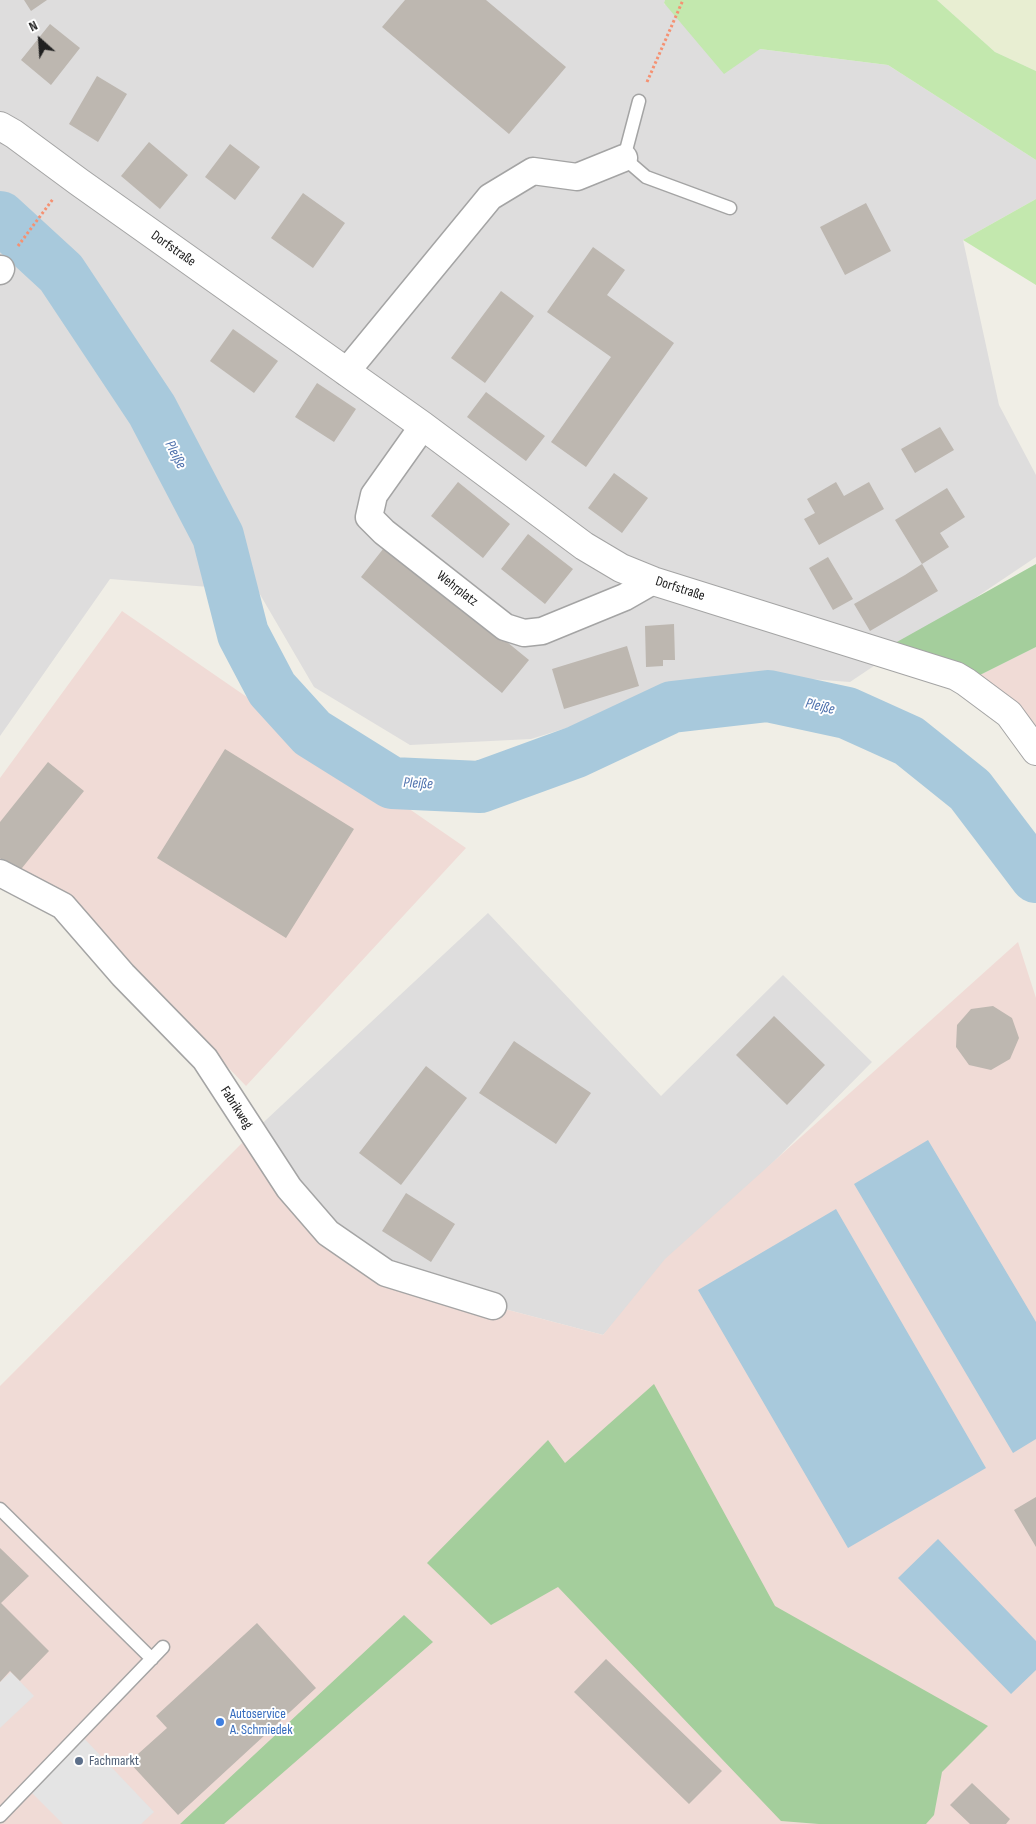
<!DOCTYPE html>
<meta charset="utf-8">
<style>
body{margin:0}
#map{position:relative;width:1036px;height:1824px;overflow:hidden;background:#f0eee6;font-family:"Sofia Sans Condensed",sans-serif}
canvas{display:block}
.north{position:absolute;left:15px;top:15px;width:50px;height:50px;-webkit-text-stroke:4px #fff;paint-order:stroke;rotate:334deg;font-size:14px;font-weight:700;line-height:20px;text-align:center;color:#202020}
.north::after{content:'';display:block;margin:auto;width:18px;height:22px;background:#202020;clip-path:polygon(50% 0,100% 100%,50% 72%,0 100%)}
</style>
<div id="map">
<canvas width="1036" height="1824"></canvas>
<div class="north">N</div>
</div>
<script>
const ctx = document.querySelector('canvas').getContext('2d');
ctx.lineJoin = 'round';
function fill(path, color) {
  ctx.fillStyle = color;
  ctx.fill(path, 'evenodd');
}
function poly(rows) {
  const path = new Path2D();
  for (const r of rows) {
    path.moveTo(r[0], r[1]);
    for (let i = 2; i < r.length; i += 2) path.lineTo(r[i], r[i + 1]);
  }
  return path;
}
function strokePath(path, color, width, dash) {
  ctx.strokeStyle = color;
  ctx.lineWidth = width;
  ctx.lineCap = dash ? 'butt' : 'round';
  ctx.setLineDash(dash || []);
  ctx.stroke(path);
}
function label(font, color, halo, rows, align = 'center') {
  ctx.font = font + ' "Sofia Sans Condensed",sans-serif';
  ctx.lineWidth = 4;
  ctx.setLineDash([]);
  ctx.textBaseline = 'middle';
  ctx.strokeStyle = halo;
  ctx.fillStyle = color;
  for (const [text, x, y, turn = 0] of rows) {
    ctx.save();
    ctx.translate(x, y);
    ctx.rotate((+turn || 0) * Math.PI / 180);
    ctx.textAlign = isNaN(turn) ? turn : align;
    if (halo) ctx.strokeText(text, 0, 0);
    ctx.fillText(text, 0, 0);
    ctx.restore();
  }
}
fill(poly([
 [0,0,665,0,664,4,760,49,888,65,1036,160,1036,199,963,240,999,405,1036,475,1036,557,850,682,740,674,531,739,410,745,314,687,258,591,110,579,0,736],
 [488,913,661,1096,783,975,872,1062,603,1335,493,1306,328,1233,252,1133]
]), '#dedddd');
fill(poly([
 [122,611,466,848,246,1086,77,911,0,859,0,778],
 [1036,647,1036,751,966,682],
 [1018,942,1036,998,1036,1824,0,1824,0,1386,252,1133,328,1233,493,1306,603,1335,665,1259]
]), '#f0dbd6');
fill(poly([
 [937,0,1036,0,1036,71,995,52]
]), '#e8eed2');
fill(poly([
 [665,0,937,0,995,52,1036,71,1036,160,888,65,760,49,724,74,664,3],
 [1036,199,1036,285,963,240]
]), '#c3e8ae');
fill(poly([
 [1036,564,1036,647,966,682,879,652],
 [654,1384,775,1606,988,1726,942,1772,934,1815,926,1824,819,1824,781,1821,558,1587,491,1625,427,1563,548,1440,565,1463],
 [404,1615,433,1642,224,1824,180,1824]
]), '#a4ce9c');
fill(poly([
 [11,1672,34,1696,0,1728,0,1682],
 [80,1734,154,1812,141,1824,63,1824,27,1788]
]), '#e4e4e4');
fill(poly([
 [928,1140,1036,1322,1036,1439,1013,1453,854,1184],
 [836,1209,986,1468,848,1548,698,1290],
 [938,1539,1036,1641,1036,1670,1011,1694,898,1578]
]), '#a8c9dc');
strokePath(poly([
 [0,217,61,273,152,410,218,536,243,634,272,689,312,733,392,783,480,787,576,752,672,707,768,696,847,713,909,741,970,790,1036,877]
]), '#a8c9dc', 52);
fill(poly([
 [24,0,47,0,31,11],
 [405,0,486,0,566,67,509,134,382,27],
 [50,24,80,48,51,85,21,60],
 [97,76,127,94,98,142,69,124],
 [149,142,188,175,160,209,121,176],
 [230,144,260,167,235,200,205,177],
 [303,193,345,223,313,268,271,238],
 [866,203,891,251,845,275,820,227],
 [593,247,625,270,607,295,674,343,586,467,551,442,611,357,547,312],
 [501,291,534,316,485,383,451,358],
 [233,329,278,361,254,393,210,361],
 [317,383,356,409,334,442,295,417],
 [486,392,545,436,526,461,467,417],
 [940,427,954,450,915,473,901,449],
 [614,473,648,498,622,533,588,508],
 [458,482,510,524,483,558,431,516],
 [836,482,844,496,869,482,884,509,819,545,804,519,815,513,807,499],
 [947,488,965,517,940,533,949,547,922,564,895,520],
 [528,534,573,569,545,604,501,569],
 [387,544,529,660,502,693,361,577],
 [828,557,853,599,833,610,809,568],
 [922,564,938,591,870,631,854,604,905,575],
 [674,624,675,660,663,660,663,666,646,667,645,626],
 [627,646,639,686,564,709,552,669],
 [225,749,354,829,286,938,157,858],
 [48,762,84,791,18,873,0,858,0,822],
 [993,1006,1012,1018,1019,1038,1010,1059,991,1070,969,1065,956,1047,957,1025,971,1009],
 [774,1016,825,1065,787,1105,736,1055],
 [514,1041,591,1093,556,1144,479,1093],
 [426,1066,467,1098,401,1185,359,1153],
 [406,1193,455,1224,431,1262,382,1231],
 [1036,1497,1036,1547,1014,1510],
 [0,1548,29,1576,1,1603,49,1651,20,1681,10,1671,0,1682],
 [257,1623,316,1688,178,1815,129,1762,167,1728,156,1716],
 [606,1659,722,1771,689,1804,574,1692],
 [972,1783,1010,1819,1006,1824,970,1824,950,1805]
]), '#bdb7b0');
const service = poly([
 [639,101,624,158,646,177,730,208],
 [0,1509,152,1659],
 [0,1816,163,1647]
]);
const minor = poly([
 [0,271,1,269],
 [346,372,490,197,533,171,577,177,624,158],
 [423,426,374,495,369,517,384,532,505,627,524,633,542,631,625,597,653,581],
 [0,873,63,906,123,975,205,1059,289,1188,328,1233,386,1273,493,1306]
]);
const tertiary = poly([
 [0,126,14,134,79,182,423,426,584,546,621,568,653,581,956,676,966,682,1009,714,1036,751]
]);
strokePath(service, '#a4a4a4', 15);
strokePath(minor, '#a4a4a4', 29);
strokePath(tertiary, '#a4a4a4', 30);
strokePath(poly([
 [647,82,683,0],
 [18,246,53,199]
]), '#f59172', 3, [2.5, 2.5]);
strokePath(service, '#fff', 12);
strokePath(minor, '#fff', 26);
strokePath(tertiary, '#fff', 28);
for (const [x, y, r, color] of [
 [220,1722,5,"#3f7fe0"],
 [79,1761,5,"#5c6f8a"]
]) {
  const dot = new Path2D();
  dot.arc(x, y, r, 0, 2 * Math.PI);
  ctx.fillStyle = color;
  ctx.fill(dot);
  strokePath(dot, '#fff', 2);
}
label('14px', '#202020', '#fff', [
 ["Dorfstraße",173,249,35],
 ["Wehrplatz",457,589,38],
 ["Dorfstraße",680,589,18],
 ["Fabrikweg",236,1108,57]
]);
label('14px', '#366cbe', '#fff', [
 ["Autoservice",230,1714],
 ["A. Schmiedek",230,1730]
], 'left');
label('14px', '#4e5e75', '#fff', [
 ["Fachmarkt",89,1761]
], 'left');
label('italic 15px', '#4e71ad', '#fff', [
 ["Pleiße",175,455,63],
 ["Pleiße",820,707,13],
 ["Pleiße",418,784,3]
]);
</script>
